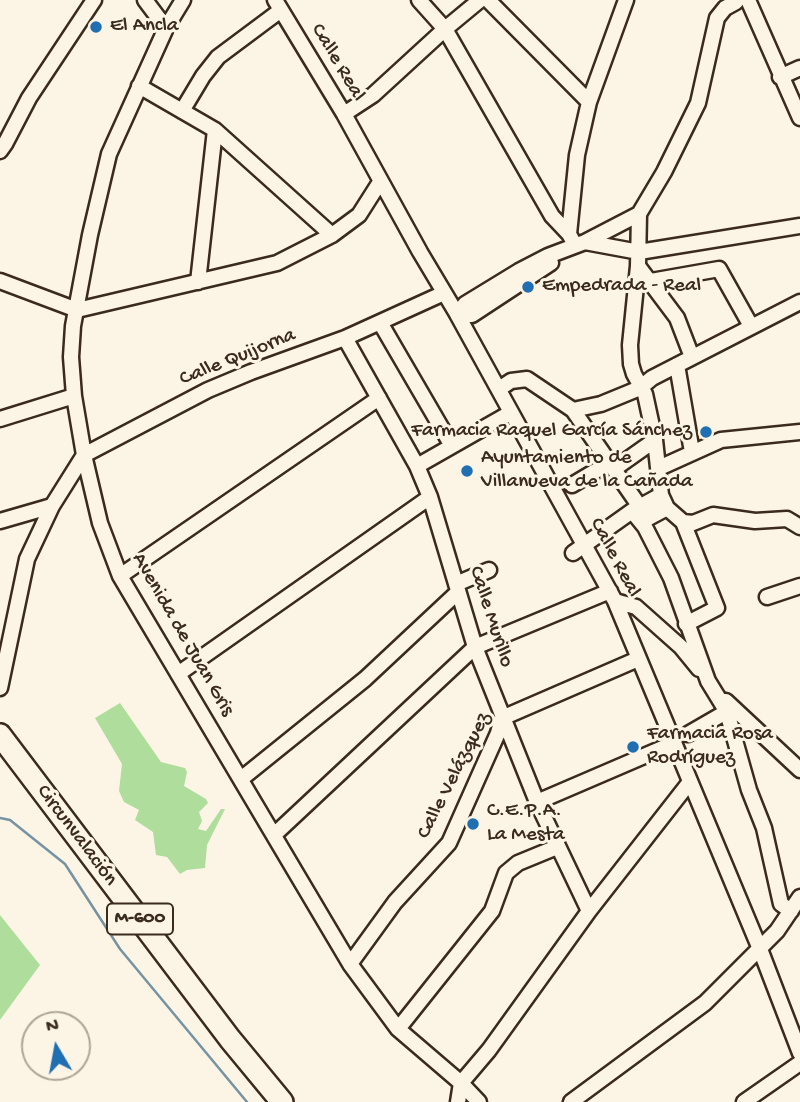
<!DOCTYPE html>
<meta charset="utf-8">
<style>
body{margin:0}
#map{position:relative;width:800px;height:1102px;overflow:hidden;background:#fcf5e5;font-family:"Gochi Hand",sans-serif}
canvas{display:block}
.north{position:absolute;left:21px;top:1011px;width:70px;height:70px;box-sizing:border-box;background:#fcf5e5;border:2px solid #afa495;border-radius:50%;rotate:350deg;font-size:19px;font-weight:700;line-height:28px;text-align:center;color:#3b2a1e}
.north::after{content:'';display:block;margin:auto;width:24px;height:32px;background:#1f6fb2;clip-path:polygon(50% 0,100% 100%,50% 72%,0 100%)}
</style>
<div id="map">
<canvas width="800" height="1102"></canvas>
<div class="north">N</div>
</div>
<script>
const ctx = document.querySelector('canvas').getContext('2d');
ctx.lineJoin = 'round';
function fill(path, color) {
  ctx.fillStyle = color;
  ctx.fill(path, 'evenodd');
}
function poly(rows) {
  const path = new Path2D();
  for (const r of rows) {
    path.moveTo(r[0], r[1]);
    for (let i = 2; i < r.length; i += 2) path.lineTo(r[i], r[i + 1]);
  }
  return path;
}
function strokePath(path, color, width, dash) {
  ctx.strokeStyle = color;
  ctx.lineWidth = width;
  ctx.lineCap = dash ? 'butt' : 'round';
  ctx.setLineDash(dash || []);
  ctx.stroke(path);
}
function label(font, color, halo, rows, align = 'center') {
  ctx.font = font + ' "Gochi Hand",sans-serif';
  ctx.lineWidth = 6;
  ctx.setLineDash([]);
  ctx.textBaseline = 'middle';
  ctx.strokeStyle = halo;
  ctx.fillStyle = color;
  for (const [text, x, y, turn = 0] of rows) {
    ctx.save();
    ctx.translate(x, y);
    ctx.rotate((+turn || 0) * Math.PI / 180);
    ctx.textAlign = isNaN(turn) ? turn : align;
    if (halo) ctx.strokeText(text, 0, 0);
    ctx.fillText(text, 0, 0);
    ctx.restore();
  }
}
fill(poly([
 [120,703,161,762,185,768,187,772,184,786,206,799,208,803,199,812,202,821,198,829,206,831,221,809,225,809,207,845,205,868,187,870,180,874,167,857,156,855,153,832,135,820,139,810,124,802,119,791,122,764,95,718],
 [0,915,40,965,0,1020]
]), '#afdd9c');
strokePath(poly([
 [0,818,10,820,65,864,120,949,247,1102]
]), '#7693a4', 2.5);
const minor = poly([
 [145,0,166,28],
 [183,0,166,28,109,154,90,235,73,326,71,357,74,396,84,455,100,523,120,576,350,964,398,1029,461,1083,479,1102],
 [275,0,344,114,420,252,457,314,615,601,760,949,800,1053],
 [419,0,445,29,552,216,569,234,575,245],
 [488,0,589,102],
 [748,0,800,118],
 [780,77,800,68],
 [139,86,215,130,332,235],
 [182,111,203,76,218,57,281,10],
 [344,114,373,95,445,29,480,0],
 [0,151,5,144,29,98,94,0],
 [639,214,638,266,677,318,692,357],
 [569,234,577,155,589,102,626,0],
 [585,242,639,252,800,226],
 [638,266,630,345,631,364,634,374,645,394,655,440,661,495],
 [0,281,77,310,277,263,332,235,359,215,380,182],
 [651,281,719,269,751,326],
 [198,282,215,130],
 [457,314,465,304,519,271,548,256,585,242,639,214,664,172,698,103,717,18,725,8,736,2],
 [457,314,472,315,551,263],
 [381,324,452,446],
 [345,338,417,466,430,497,475,647,537,802,589,911],
 [677,365,692,452],
 [499,389,511,381,527,379,573,410,640,507],
 [573,410,601,404,640,388,652,378,800,302],
 [0,419,74,396],
 [417,466,510,413],
 [659,468,721,440,800,432],
 [614,469,655,440],
 [572,485,609,463],
 [667,508,683,522,693,523,713,515,755,521,787,519,800,527],
 [0,521,52,506],
 [641,522,667,508,661,495,632,511,645,527,671,578,708,681,727,712,749,790,764,828,781,904,791,911],
 [683,522,717,608,686,624],
 [573,553,632,511],
 [120,576,379,398],
 [456,584,489,570],
 [767,597,800,586],
 [615,601,636,607,681,647,699,669],
 [178,674,430,497],
 [0,688,27,559,52,506,84,455,208,390,251,372,345,338,444,293],
 [726,701,800,770],
 [688,734,733,708],
 [241,779,365,679,458,592],
 [537,802,672,744],
 [274,835,475,647,610,591],
 [350,964,395,902,449,843,498,733,502,718,638,659],
 [398,1029,492,911,506,873,518,863,557,847],
 [458,1102,461,1083,489,1050,589,911,689,783],
 [571,1102,705,1003,777,931,800,897],
 [744,1102,800,1063]
]);
const highway = poly([
 [0,735,230,1039,282,1102]
]);
strokePath(minor, '#3b2a1e', 19);
strokePath(highway, '#3b2a1e', 26);
strokePath(minor, '#fcf5e5', 14);
strokePath(highway, '#fcf5e5', 21);
for (const [x, y, r, color] of [
 [96,27,7,"#1f6fb2"],
 [528,287,7,"#1f6fb2"],
 [706,432,7,"#1f6fb2"],
 [467,471,7,"#1f6fb2"],
 [633,747,7,"#1f6fb2"],
 [473,824,7,"#1f6fb2"]
]) {
  const dot = new Path2D();
  dot.arc(x, y, r, 0, 2 * Math.PI);
  ctx.fillStyle = color;
  ctx.fill(dot);
  strokePath(dot, '#fcf5e5', 2.5);
}
for (const [x, y, w] of [
 [140,919,66]
]) {
  const box = new Path2D();
  box.roundRect(x - w / 2, y - 15.5, w, 31, 5);
  ctx.fillStyle = '#fcf5e5';
  ctx.fill(box);
  strokePath(box, '#3b2a1e', 2);
}
label('bold 19px', '#3b2a1e', null, [
 ["M-600",140,919]
]);
label('21px', '#3b2a1e', '#fcf5e5', [
 ["El Ancla",110,27],
 ["Empedrada - Real",542,287],
 ["Farmacia Raquel García Sánchez",692,432,"right"],
 ["Ayuntamiento de",481,459],
 ["Villanueva de la Cañada",481,483],
 ["Farmacia Rosa",647,735],
 ["Rodríguez",647,759],
 ["C.E.P.A.",487,812],
 ["La Mesta",487,836]
], 'left');
label('21px', '#3b2a1e', '#fcf5e5', [
 ["Calle Real",337,63,59],
 ["Calle Quijorna",238,358,-22],
 ["Calle Real",614,558,62],
 ["Calle Murillo",490,617,72],
 ["Avenida de Juan Gris",182,635,60],
 ["Calle Velázquez",455,776,-63],
 ["Circunvalación",76,836,53]
]);
</script>
